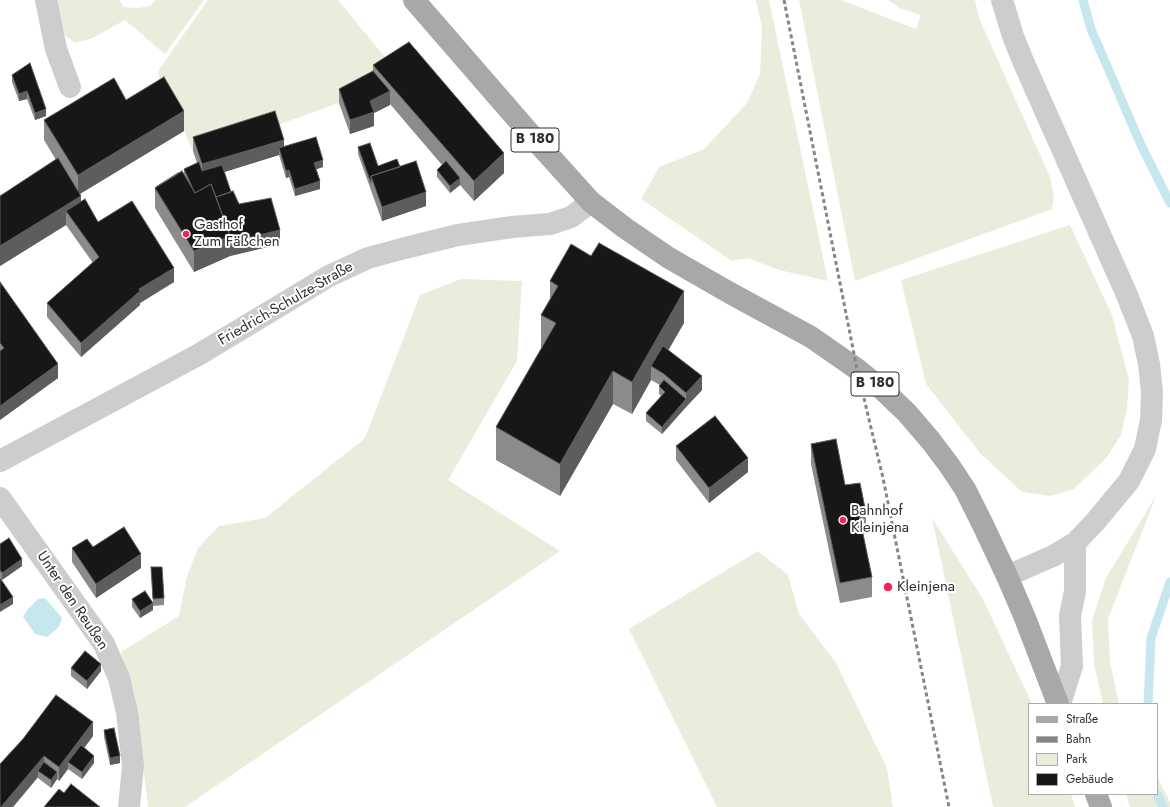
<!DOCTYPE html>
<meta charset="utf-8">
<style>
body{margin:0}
#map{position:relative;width:1170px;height:807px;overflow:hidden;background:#fff;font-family:Jost,sans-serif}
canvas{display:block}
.legend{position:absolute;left:1028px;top:703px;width:130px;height:92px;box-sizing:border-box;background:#fff;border:1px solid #acacac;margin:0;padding:5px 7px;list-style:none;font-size:12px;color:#303030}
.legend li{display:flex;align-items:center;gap:8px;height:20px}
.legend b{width:20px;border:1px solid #acacac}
</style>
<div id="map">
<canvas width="1170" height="807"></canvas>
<ul class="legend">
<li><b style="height:5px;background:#a8a8a8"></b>Straße</li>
<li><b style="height:5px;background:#858585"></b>Bahn</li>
<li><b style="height:11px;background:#e9eedc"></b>Park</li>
<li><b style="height:11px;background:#171717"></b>Gebäude</li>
</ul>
</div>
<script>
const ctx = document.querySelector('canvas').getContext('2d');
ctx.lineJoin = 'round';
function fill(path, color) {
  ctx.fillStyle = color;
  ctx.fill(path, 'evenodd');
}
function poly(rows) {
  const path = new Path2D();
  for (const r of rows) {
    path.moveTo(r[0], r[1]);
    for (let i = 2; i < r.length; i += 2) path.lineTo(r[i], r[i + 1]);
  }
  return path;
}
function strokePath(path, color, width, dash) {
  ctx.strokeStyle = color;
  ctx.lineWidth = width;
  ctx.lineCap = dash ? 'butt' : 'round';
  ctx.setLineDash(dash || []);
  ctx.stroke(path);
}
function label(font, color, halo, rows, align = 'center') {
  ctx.font = font + ' Jost,sans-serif';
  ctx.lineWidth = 4;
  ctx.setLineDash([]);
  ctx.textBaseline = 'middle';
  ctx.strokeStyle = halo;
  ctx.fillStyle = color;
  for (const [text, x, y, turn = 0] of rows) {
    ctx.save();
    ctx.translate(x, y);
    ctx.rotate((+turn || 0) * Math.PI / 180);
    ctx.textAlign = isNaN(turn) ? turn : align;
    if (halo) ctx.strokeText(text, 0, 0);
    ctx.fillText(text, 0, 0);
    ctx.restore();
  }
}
fill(poly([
 [57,0,119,0,123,7,138,8,150,6,156,0,204,0,165,54,125,20,91,39,75,43,62,33],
 [208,0,338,0,393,67,339,103,275,126,193,151,184,131,164,97,158,71],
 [756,0,769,0,828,281,779,270,748,258,732,261,641,199,659,167,704,149,747,103,760,74,762,28],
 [799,0,841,0,916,29,921,15,899,8,888,0,975,0,979,18,1050,177,1054,197,1052,209,855,281],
 [1070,225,1112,315,1129,380,1127,409,1121,435,1107,457,1074,489,1051,496,1022,492,980,453,926,384,901,280],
 [461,279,522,281,517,361,448,480,560,551,185,807,148,807,135,696,121,652,179,616,187,576,198,548,219,526,265,518,365,438,420,295],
 [1156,496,1108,619,1110,662,1119,704,1103,704,1094,664,1092,620,1106,578],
 [932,518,983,599,1032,704,1029,704,1029,794,1071,794,1075,807,993,807],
 [758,551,788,575,799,614,836,663,887,768,893,807,717,807,629,629],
 [1157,777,1170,802,1170,807,1130,807,1126,794,1157,794]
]), '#e9eedc');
fill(poly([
 [45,598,62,618,59,627,47,637,35,634,23,617,28,609,38,599]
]), '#c7e7ef');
strokePath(poly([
 [1083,0,1091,29,1141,145,1170,203],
 [1148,704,1151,638,1170,582],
 [1157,794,1163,807]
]), '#c7e7ef', 9);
strokePath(poly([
 [46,0,56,49,70,87],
 [1002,0,1013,36,1023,61,1127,295,1143,336,1149,364,1152,392,1151,420,1145,449,1129,481,1095,522,1075,543,1053,556,1007,576],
 [0,461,198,355,329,276,368,258,405,248,458,235,512,227,550,224,571,217,591,202],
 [0,498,104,644,119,678,127,712,133,766,129,807],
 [1060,704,1072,666,1070,616,1075,591,1075,543]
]), '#cdcdcd', 22);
strokePath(poly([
 [414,0,545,151,591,202,625,228,669,258,730,293,811,337,857,369,884,391,907,413,931,441,949,465,965,489,983,525,1007,576,1025,618,1058,704],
 [1096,794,1101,807]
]), '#a8a8a8', 22);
strokePath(poly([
 [784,0,857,369,883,478,949,807]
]), '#858585', 3, [4, 3]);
fill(poly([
 [30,63,46,116,35,120,27,99,19,101,12,82,12,75],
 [373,65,504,173,474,201,460,185,450,193,437,177,437,170,442,165,390,104,390,105,374,113,374,126,350,134,339,103,339,89,373,71],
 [126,100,184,131,80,194,81,202,98,222,174,282,140,303,140,305,81,357,47,317,47,303,93,263,66,225,0,266,56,160,44,140,44,120],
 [193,137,284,147,323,167,316,169,320,189,295,196,289,177,286,178,279,155,224,172,231,192,239,204,280,244,230,256,194,272,155,208,155,188,184,175,184,169,197,163,193,151],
 [358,147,378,166,400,167,426,206,382,221,358,154],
 [550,281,684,323,668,350,702,390,686,407,662,434,646,421,646,413,661,396,659,394,659,386,660,385,651,380,632,414,613,404,560,496,496,460,496,427,542,348,541,347,541,315,550,299],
 [0,282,58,378,0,420],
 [811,444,845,485,866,513,866,533,863,534,872,577,872,597,840,603,811,464],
 [676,446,748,472,709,503,676,460],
 [0,544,22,566,2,580,0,577],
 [93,547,141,568,96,598,72,562,72,548],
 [151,567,164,598,164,605,153,606,153,610,140,618,132,607,132,599,153,602],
 [71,668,101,671,87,689,71,676],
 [104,730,120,763,110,765,104,737],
 [93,736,84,748,94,763,82,779,68,769,59,781,57,779,51,788,38,778,38,777,13,807,0,807,0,764]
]), '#8b8b8b');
fill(poly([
 [27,91,27,99,19,101,19,94],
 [390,91,390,105,374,113,374,126,350,134,350,120,370,101],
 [46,109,46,116,35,120,35,113],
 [184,111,184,131,78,195,78,175],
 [284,140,284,154,279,148,279,155,202,179,202,164],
 [504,153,504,173,474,201,474,181],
 [323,160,323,167,314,170,314,163],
 [289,170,289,177,286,178,286,171],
 [460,178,460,185,450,193,450,186],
 [320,181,320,189,295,196,295,189],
 [426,192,426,206,382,221,382,207],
 [81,196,81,216,66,211,66,225,0,266,0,246],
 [280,230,280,244,230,256,194,272,194,251,230,236],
 [174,268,174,282,140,303,140,305,81,357,81,343,139,289],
 [684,291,684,323,657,370,651,366,651,380,632,414,632,382],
 [58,364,58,378,0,420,0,406],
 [613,371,613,404,560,496,560,464],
 [702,376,702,390,686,407,662,434,662,427,686,399,686,393],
 [748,458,748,472,709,503,709,488],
 [141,554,141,568,96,598,96,584],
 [22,559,22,566,2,580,2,573],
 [13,597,13,604,0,612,0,605],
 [153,603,153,610,140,618,140,611],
 [101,664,101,671,87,689,87,681],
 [93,722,93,736,72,764,68,762,68,769,59,781,59,767],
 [44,756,44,770,38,771,38,777,13,807,1,807],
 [94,756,94,763,82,779,82,772],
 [120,756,120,763,110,765,110,758],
 [57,772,57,779,51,788,51,780]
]), '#5d5d5d');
const building = poly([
 [409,42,504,153,474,181,373,65,409,42],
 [30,63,46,109,35,113,27,91,19,94,12,75,30,63],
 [373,71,390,91,370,101,374,112,350,120,339,89,373,71],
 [164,77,184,111,78,175,44,120,114,78,126,100,164,77],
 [275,111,284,140,202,164,193,137,275,111],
 [316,137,323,160,314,163,320,181,295,189,289,170,286,171,279,148,316,137],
 [370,143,378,166,397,159,400,167,371,176,371,183,358,147,370,143],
 [58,158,81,196,0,246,0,196,58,158],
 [416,161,426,192,382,207,371,176,416,161],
 [446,161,460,178,450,186,437,170,446,161],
 [199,162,202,171,222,165,231,192,216,197,211,184,195,193,193,189,184,169,199,162],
 [182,171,195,193,211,184,230,236,194,251,155,188,182,171],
 [178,173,178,174,156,187,178,173],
 [233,191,239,204,271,198,280,230,230,242,230,236,216,197,233,191],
 [85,199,98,222,132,201,174,268,139,289,140,291,81,343,47,303,99,257,66,211,85,199],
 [599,243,684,291,632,382,613,371,560,464,496,427,556,323,541,315,558,286,550,281,571,244,591,256,599,243],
 [0,282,58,364,0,406,0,351,4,348,0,343,0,282],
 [663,346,702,376,686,393,664,374,651,366,663,346],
 [664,380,686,399,662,427,646,413,665,392,659,386,664,380],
 [715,416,748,458,709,488,676,446,715,416],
 [836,439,845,485,860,483,866,513,859,515,872,577,840,583,811,444,836,439],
 [124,527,141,554,96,584,72,548,87,539,93,547,124,527],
 [9,538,22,559,2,573,0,570,0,544,9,538],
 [151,567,162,567,164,598,153,599,151,567],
 [0,578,13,597,0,605,0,578],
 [145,591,153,603,140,611,132,599,145,591],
 [85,651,101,664,87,681,71,668,85,651],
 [56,695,93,722,59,767,44,756,1,807,0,807,0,764,23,739,56,695],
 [114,728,120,756,110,758,104,730,114,728],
 [81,745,94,756,82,772,68,762,81,745],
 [44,762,57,772,51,780,38,771,44,762],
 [71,784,100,807,44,807,59,789,64,793,71,784]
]);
fill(building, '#171717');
strokePath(building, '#5d5d5d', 1);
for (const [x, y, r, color] of [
 [186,234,4,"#f62259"],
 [843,520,4,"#f62259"],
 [888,587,5,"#f62259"]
]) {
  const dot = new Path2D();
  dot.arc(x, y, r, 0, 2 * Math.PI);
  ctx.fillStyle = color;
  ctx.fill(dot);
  strokePath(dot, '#fff', 1.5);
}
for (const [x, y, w] of [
 [535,140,48],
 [875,384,48]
]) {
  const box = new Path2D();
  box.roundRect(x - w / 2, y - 12, w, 24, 3);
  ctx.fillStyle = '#fff';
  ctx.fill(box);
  strokePath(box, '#303030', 1);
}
label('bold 14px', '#303030', null, [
 ["B 180",535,140],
 ["B 180",875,384]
]);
label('15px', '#303030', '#fff', [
 ["Gasthof",194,225],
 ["Zum Fäßchen",194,242],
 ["Bahnhof",851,511],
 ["Kleinjena",851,528],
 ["Kleinjena",897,587]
], 'left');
label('15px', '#303030', '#fff', [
 ["Friedrich-Schulze-Straße",286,304,-30],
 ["Unter den Reußen",72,601,56]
]);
</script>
